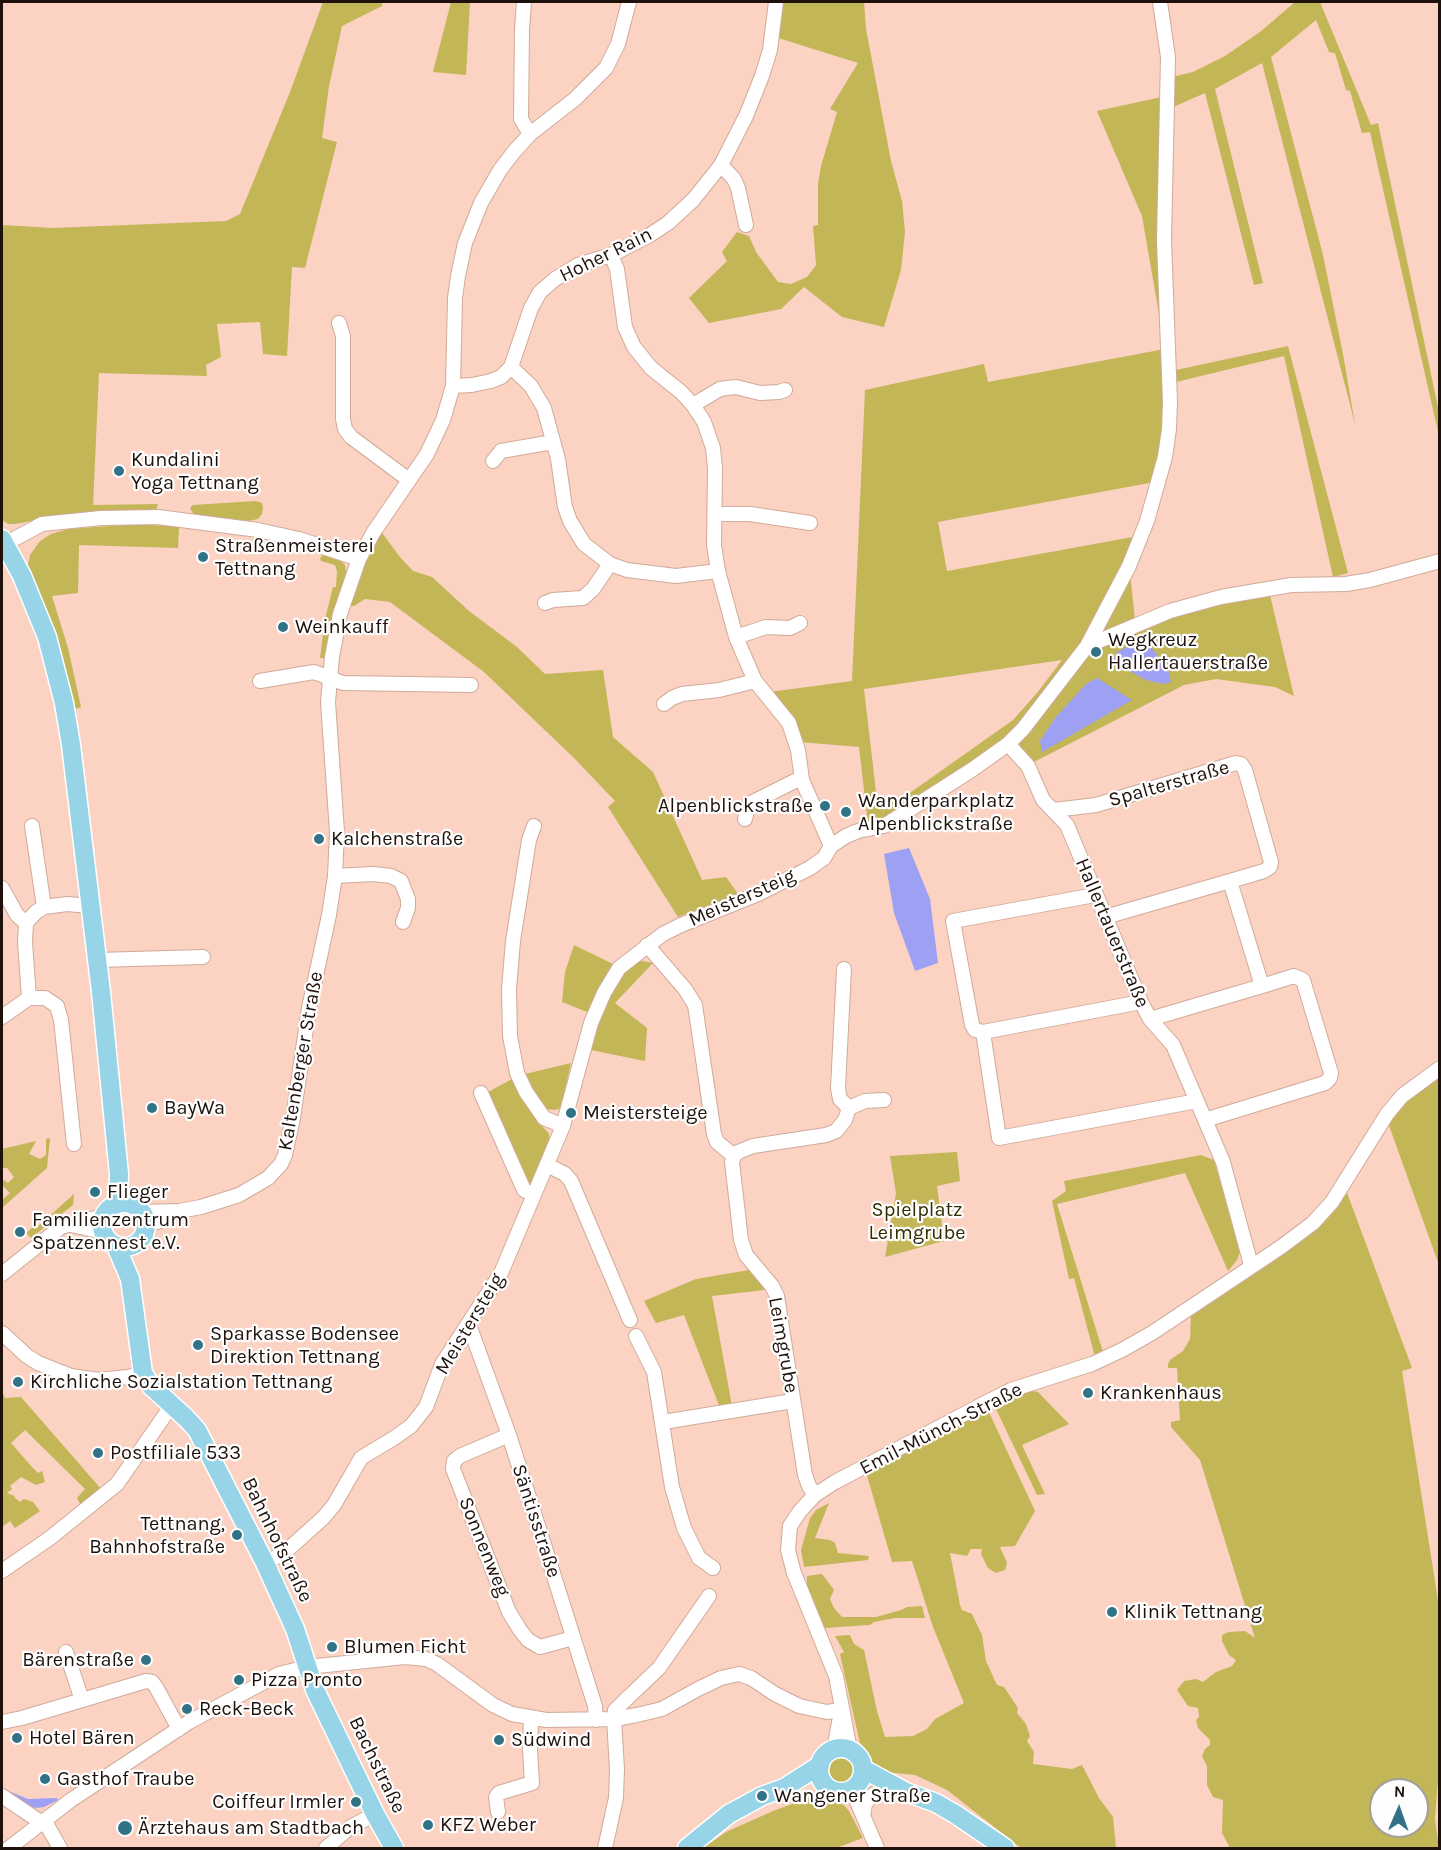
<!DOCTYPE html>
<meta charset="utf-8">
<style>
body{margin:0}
#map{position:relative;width:1441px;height:1850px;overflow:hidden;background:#fcd2c2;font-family:Karla,sans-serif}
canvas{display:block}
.frame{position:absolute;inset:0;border:3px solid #1e110b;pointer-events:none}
.north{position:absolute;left:1369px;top:1778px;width:60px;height:60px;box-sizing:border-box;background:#fefefe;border:2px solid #a49f9d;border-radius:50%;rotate:2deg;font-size:16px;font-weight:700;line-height:24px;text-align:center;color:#1e110b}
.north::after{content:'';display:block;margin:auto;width:21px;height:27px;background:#327286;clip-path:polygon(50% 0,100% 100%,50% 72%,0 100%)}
</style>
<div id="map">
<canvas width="1441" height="1850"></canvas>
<div class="frame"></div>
<div class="north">N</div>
</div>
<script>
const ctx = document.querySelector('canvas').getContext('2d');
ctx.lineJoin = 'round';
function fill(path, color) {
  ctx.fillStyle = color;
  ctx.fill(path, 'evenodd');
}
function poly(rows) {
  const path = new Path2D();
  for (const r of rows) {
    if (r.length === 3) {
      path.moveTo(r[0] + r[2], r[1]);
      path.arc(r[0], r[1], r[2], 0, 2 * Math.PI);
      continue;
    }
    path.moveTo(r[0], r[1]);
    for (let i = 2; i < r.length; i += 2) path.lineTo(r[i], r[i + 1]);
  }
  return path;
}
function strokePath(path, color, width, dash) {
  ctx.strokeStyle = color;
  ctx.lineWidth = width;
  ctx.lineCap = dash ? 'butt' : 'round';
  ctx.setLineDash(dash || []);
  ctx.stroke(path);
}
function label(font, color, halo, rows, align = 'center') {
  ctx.font = font + ' Karla,sans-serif';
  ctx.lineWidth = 4.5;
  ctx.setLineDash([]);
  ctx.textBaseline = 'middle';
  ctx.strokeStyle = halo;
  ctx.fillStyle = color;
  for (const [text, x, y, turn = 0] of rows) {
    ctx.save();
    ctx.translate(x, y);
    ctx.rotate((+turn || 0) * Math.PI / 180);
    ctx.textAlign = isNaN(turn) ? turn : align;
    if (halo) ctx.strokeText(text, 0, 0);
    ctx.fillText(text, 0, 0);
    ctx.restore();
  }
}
fill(poly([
 [323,2,382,2,382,6,342,26,329,86,322,138,337,142,305,268,292,267,287,356,263,354,260,322,217,324,221,357,206,365,207,376,99,373,93,505,158,504,156,511,61,516,15,524,8,524,2,520,2,225,53,228,226,221,240,214,290,92],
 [451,2,470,2,466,75,433,72],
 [780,2,864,2,866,29,891,161,902,201,905,232,901,270,884,327,842,317,804,287,781,309,709,323,689,298,727,261,722,252,737,232,749,236,756,252,778,282,791,284,807,277,816,265,813,226,818,225,818,184,821,166,837,112,830,109,858,63,775,37],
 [1295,2,1320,2,1371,125,1378,123,1439,412,1439,436,1370,132,1362,133,1350,91,1346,90,1335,53,1329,52,1316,20,1271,57,1323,255,1343,354,1355,424,1262,63,1215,89,1263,283,1254,285,1205,93,1171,108,1172,77,1193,72,1225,56,1260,32],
 [1166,96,1167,411,1155,482,938,522,947,571,1138,536,1088,635,1047,695,1008,736,987,753,881,821,868,824,859,747,800,742,769,692,852,681,865,390,984,364,988,382,1165,349,1142,216,1097,111],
 [1062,660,1037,693,1013,720,904,797,877,800,864,689],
 [1288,346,1348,573,1333,577,1284,356,1176,382,1176,370],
 [256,501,262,503,263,508,262,514,258,519,248,521,194,515,190,508,193,505],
 [139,524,179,527,178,548,79,545,78,593,52,596,68,648,81,707,71,711,48,622,28,565,30,555,40,541,51,534,68,529],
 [380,530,399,556,413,571,432,577,469,611,517,647,545,674,603,670,613,737,653,772,702,880,726,877,738,894,678,917,608,807,615,801,573,757,484,672,390,602,365,599,354,606,347,606],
 [323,555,341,561,345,565,346,573,331,622,325,658,320,658,325,619,333,587,336,587,337,571,335,565,321,561,320,558],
 [1130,573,1135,620,1104,634,1097,630],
 [1269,591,1294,696,1275,687,1216,679,1184,685,1032,763,1015,743,1093,648,1158,619],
 [574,945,615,965,587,1012,562,1002,565,972],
 [643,961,653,963,615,1003,647,1028,645,1061,586,1049,594,1023,627,967,635,962],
 [571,1063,561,1108,555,1110,546,1109,541,1105,525,1074],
 [1439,1071,1439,1265,1387,1120,1402,1102],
 [514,1078,537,1120,549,1134,549,1139,529,1187,526,1185,488,1092],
 [50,1138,47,1168,2,1208,2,1200,10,1193,2,1185,2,1183,4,1180,8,1183,14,1177,7,1168,3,1168,2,1149,36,1141,29,1154,40,1159,46,1155,46,1139],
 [957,1152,960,1181,937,1186,944,1241,885,1257,896,1193,890,1156],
 [1201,1155,1214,1160,1240,1252,1237,1260,1228,1271,1185,1173,1057,1204,1103,1352,1095,1357,1074,1278,1069,1279,1052,1201,1066,1191,1064,1181],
 [1346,1190,1412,1368,1402,1371,1439,1607,1440,1754,1435,1819,1439,1848,1230,1848,1222,1833,1223,1800,1213,1797,1207,1785,1207,1766,1202,1756,1205,1749,1210,1745,1210,1740,1198,1728,1196,1720,1199,1717,1198,1708,1188,1706,1177,1690,1184,1681,1196,1679,1203,1682,1216,1672,1232,1666,1236,1660,1229,1655,1222,1641,1222,1635,1229,1632,1245,1631,1255,1638,1200,1460,1171,1427,1171,1422,1180,1420,1177,1368,1168,1368,1168,1364,1170,1360,1183,1351,1190,1339,1191,1315],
 [1381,1790,1417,1790,1417,1826,1381,1826],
 [74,1194,73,1205,31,1238,26,1233,33,1227,35,1229],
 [749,1270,765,1290,712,1296,732,1406,720,1408,684,1315,656,1323,644,1301,696,1279],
 [1028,1390,1038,1392,1069,1424,1022,1445,1045,1494,1037,1495,996,1409,1012,1396],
 [2,1391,5,1398,21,1397,102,1490,82,1508,77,1498,85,1489,25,1430,11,1443,32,1467,38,1473,42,1471,45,1482,36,1485,21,1477,10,1486,12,1489,7,1493,15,1496,14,1497,20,1502,24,1499,33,1502,40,1511,15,1528,10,1521,2,1527],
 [987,1408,1035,1511,1015,1546,1000,1547,1007,1563,1005,1570,996,1573,988,1568,981,1554,982,1549,971,1549,967,1556,950,1553,960,1605,962,1610,972,1614,982,1635,986,1661,997,1685,1004,1687,1018,1708,1017,1713,1026,1724,1030,1736,1027,1741,1034,1752,1033,1764,1072,1769,1082,1765,1099,1798,1113,1817,1116,1848,1021,1848,947,1790,915,1775,886,1772,876,1766,861,1748,840,1654,844,1652,835,1636,850,1635,854,1644,864,1650,877,1711,885,1737,913,1736,927,1729,935,1719,964,1703,933,1627,912,1561,892,1562,866,1472],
 [829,1503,815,1538,830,1540,835,1543,838,1553,869,1556,868,1560,804,1567,801,1550,810,1518,816,1510],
 [822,1574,834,1590,830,1599,834,1608,842,1617,876,1617,901,1610,907,1607,922,1606,925,1618,895,1618,874,1622,870,1625,825,1628,807,1588,807,1576],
 [841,1770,16],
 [811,1797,823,1797,844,1805,849,1811,863,1838,836,1848,703,1848,726,1832,773,1811]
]), '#c2b657');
fill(poly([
 [1140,640,1151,647,1168,669,1171,682,1163,684,1146,680,1122,667,1113,660,1117,652],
 [1097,678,1132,700,1042,752,1040,741,1055,718,1086,684],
 [909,848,930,899,938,963,915,971,894,913,884,854],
 [11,1792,28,1799,57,1798,58,1800,44,1807,37,1808,28,1806,10,1795]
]), '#9ea0f4');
const minor = poly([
 [524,2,522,29,521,119,530,134],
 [721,165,734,179,738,188,746,225],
 [611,255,617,269,625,327,634,347,651,368,681,392,693,405,704,422,713,448,715,468,714,545,718,571,736,637,755,681,789,723,798,750,802,780,831,846],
 [339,323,343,336,343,419,345,429,351,437,409,480],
 [511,367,531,386,544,408,558,459,565,507,570,521,584,544,610,564,627,570,676,576,718,571],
 [453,386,472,385,491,381,501,377,511,367,531,308,540,292,555,279,578,265,611,255,650,235,668,223,693,200,721,165,746,116,762,76,770,50,776,2],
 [693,405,720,389,727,388,736,387,760,393,779,392,785,390],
 [493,461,501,451,553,442],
 [714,514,750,514,810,523],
 [5,544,42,524,101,518,158,517,258,530,299,539,359,559],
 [545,603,553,600,583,598,593,589,610,564],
 [736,637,766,627,790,628,800,623],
 [1087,646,1170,611,1221,597,1291,585,1346,584,1370,580,1440,561],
 [260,681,314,672,343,683,471,685],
 [664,704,672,698,682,694,719,690,755,681],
 [1008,744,1028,766,1043,800,1067,825,1141,1002,1150,1019,1173,1045,1223,1162,1251,1265],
 [1054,810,1096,805,1236,763,1241,764,1245,770,1271,862,1270,867,1264,871,1230,881,1262,986,1294,976,1303,980,1331,1073,1330,1078,1325,1083,1205,1120],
 [745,819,749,804,795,781,802,780],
 [32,826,44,907],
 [534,826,529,840,513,941,509,989,510,1036,517,1073,526,1092,544,1118,563,1126],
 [335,876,373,874,391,876,401,881,408,899,408,908,403,922],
 [2,888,17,915,26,923],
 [1095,895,953,921,972,1025,975,1030,983,1032,1141,1002],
 [1105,917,1230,881],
 [647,945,685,989,695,1005,714,1134,717,1142,734,1156],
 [97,960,203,957],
 [844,969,838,1088,840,1099,849,1108],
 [29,998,25,942,26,923,36,912,44,907,67,904,90,906],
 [2,1017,29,998,45,998,57,1006,61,1020,74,1144],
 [1150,1019,1262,986],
 [983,1032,999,1138,1197,1101],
 [481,1093,524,1190,533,1195],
 [547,1165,565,1174,571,1181,630,1320],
 [142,1212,179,1211,201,1207,239,1195,268,1178,281,1164,285,1155,293,1118,309,1008,329,915,335,876,337,832,328,702,332,657,340,614,359,559,373,533,427,454,443,420,453,386,455,298,458,276,465,243,481,203,500,170,513,153,530,134,575,99,606,68,618,44,629,2],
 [71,1225,103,1232],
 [146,1225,160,1221,176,1212],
 [2,1274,61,1227,85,1220,103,1217],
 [469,1325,509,1435,534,1513,595,1706,596,1720],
 [2,1333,27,1356,38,1363,71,1376,99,1380,128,1377,143,1373],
 [636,1336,654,1372,672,1487,684,1528,699,1558,713,1568],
 [663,1422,793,1401],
 [509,1435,460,1456,454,1461,453,1469,509,1612,520,1630,528,1640,540,1647,573,1638],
 [815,1495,809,1486,805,1475,777,1296,772,1286,746,1255,741,1240,732,1162,734,1156,738,1152,753,1146,826,1135,836,1131,845,1120,849,1108,865,1101,884,1100],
 [265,1563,284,1553,323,1518,334,1505,361,1458,394,1438,411,1426,426,1407,442,1364,501,1273,563,1126,591,1023,604,993,619,968,663,934,681,925,758,894,810,868,824,858,831,846,846,836,858,831,884,826,973,769,1008,744,1023,729,1087,646,1129,566,1147,521,1165,457,1169,429,1170,402,1164,240,1168,57,1160,2],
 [2,1571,50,1538,117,1484,172,1405],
 [66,1652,82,1700],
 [2,1722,22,1718,146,1681,152,1682,156,1687,179,1729],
 [834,1749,841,1712],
 [850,1750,836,1676,794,1573,788,1550,790,1526,800,1511,815,1495,835,1482,989,1401,1011,1390,1092,1364,1122,1350,1152,1333,1281,1247,1313,1223,1332,1202,1387,1114,1402,1096,1440,1068],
 [852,1790,877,1848],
 [2,1796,48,1827,60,1848],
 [498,1812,496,1797,499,1793,532,1783,530,1750,531,1719],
 [863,1816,865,1804,871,1796,878,1792,888,1791],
 [9,1848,71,1800,189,1722,279,1674,307,1667,405,1657,426,1659,437,1664,493,1705,512,1714,546,1720,614,1719,637,1715,662,1709,698,1689,721,1678,739,1674,751,1678,775,1694,799,1706,827,1712,841,1710],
 [326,1848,349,1828,375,1814],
 [605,1848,616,1798,617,1769,614,1719,615,1710,659,1668,709,1596]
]);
const major = poly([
 [2,539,22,576,47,637,64,703,71,745,101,992,119,1174,118,1204],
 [124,1225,22],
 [116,1246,130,1279,143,1373,151,1386,186,1418,197,1430,265,1563,295,1629,315,1690,375,1814,394,1848],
 [841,1770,22],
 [863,1769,906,1792,936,1803,955,1814,1005,1848],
 [687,1848,729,1814,762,1796,784,1788,820,1765]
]);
strokePath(minor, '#d1aa9a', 16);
strokePath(major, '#fff', 21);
strokePath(minor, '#fff', 14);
strokePath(major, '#97d4e8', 18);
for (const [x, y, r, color] of [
 [119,471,6,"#327286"],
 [203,557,6,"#327286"],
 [283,627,6,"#327286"],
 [1096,652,6,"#327286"],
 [825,806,6,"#327286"],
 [846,812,6,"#327286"],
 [319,839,6,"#327286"],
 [152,1108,6,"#327286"],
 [571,1113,6,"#327286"],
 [95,1192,6,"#327286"],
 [20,1232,6,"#327286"],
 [198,1345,6,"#327286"],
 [18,1382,6,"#327286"],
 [1088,1393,6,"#327286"],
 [98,1453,6,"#327286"],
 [237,1535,6,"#327286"],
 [1112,1612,6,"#327286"],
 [332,1647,6,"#327286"],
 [146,1660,6,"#327286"],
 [239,1680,6,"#327286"],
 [187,1709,6,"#327286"],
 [17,1738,6,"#327286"],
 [499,1740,6,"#327286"],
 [45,1779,6,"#327286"],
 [762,1796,6,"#327286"],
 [356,1802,6,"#327286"],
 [428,1825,6,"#327286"],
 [125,1828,8,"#327286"]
]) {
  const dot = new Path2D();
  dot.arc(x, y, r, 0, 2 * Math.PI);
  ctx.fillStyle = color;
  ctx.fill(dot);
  strokePath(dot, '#fefefe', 2);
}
label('20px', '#1e110b', '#fefefe', [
 ["Hoher Rain",606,255,-26],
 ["Spalterstraße",1169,784,-16],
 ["Meistersteig",742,898,-24],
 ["Hallertauerstraße",1112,933,67],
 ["Kaltenberger Straße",301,1061,-80],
 ["Meistersteig",470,1324,-59],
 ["Leimgrube",783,1345,80],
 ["Emil-Münch-Straße",941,1429,-27],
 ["Säntisstraße",536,1521,72],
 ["Bahnhofstraße",277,1540,64],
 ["Sonnenweg",484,1547,68],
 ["Bachstraße",377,1765,64]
]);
label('20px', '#1e110b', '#fefefe', [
 ["Kundalini",131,460],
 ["Yoga Tettnang",131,483],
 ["Straßenmeisterei",215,546],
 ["Tettnang",215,569],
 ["Weinkauff",295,627],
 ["Wegkreuz",1108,640],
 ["Hallertauerstraße",1108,663],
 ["Wanderparkplatz",858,801],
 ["Alpenblickstraße",858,824],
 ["Alpenblickstraße",813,806,"right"],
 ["Kalchenstraße",331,839],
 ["BayWa",164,1108],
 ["Meistersteige",583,1113],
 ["Flieger",107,1192],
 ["Familienzentrum",32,1220],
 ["Spatzennest e.V.",32,1243],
 ["Sparkasse Bodensee",210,1334],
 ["Direktion Tettnang",210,1357],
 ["Kirchliche Sozialstation Tettnang",30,1382],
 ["Krankenhaus",1100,1393],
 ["Postfiliale 533",110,1453],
 ["Tettnang,",225,1524,"right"],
 ["Bahnhofstraße",225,1547,"right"],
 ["Klinik Tettnang",1124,1612],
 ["Blumen Ficht",344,1647],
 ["Bärenstraße",134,1660,"right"],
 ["Pizza Pronto",251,1680],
 ["Reck-Beck",199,1709],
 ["Hotel Bären",29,1738],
 ["Südwind",511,1740],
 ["Gasthof Traube",57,1779],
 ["Wangener Straße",774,1796],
 ["Coiffeur Irmler",344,1802,"right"],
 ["KFZ Weber",440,1825],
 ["Ärztehaus am Stadtbach",138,1828]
], 'left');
label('20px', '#322d01', '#fefefe', [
 ["Spielplatz",917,1210],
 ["Leimgrube",917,1233]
]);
</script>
